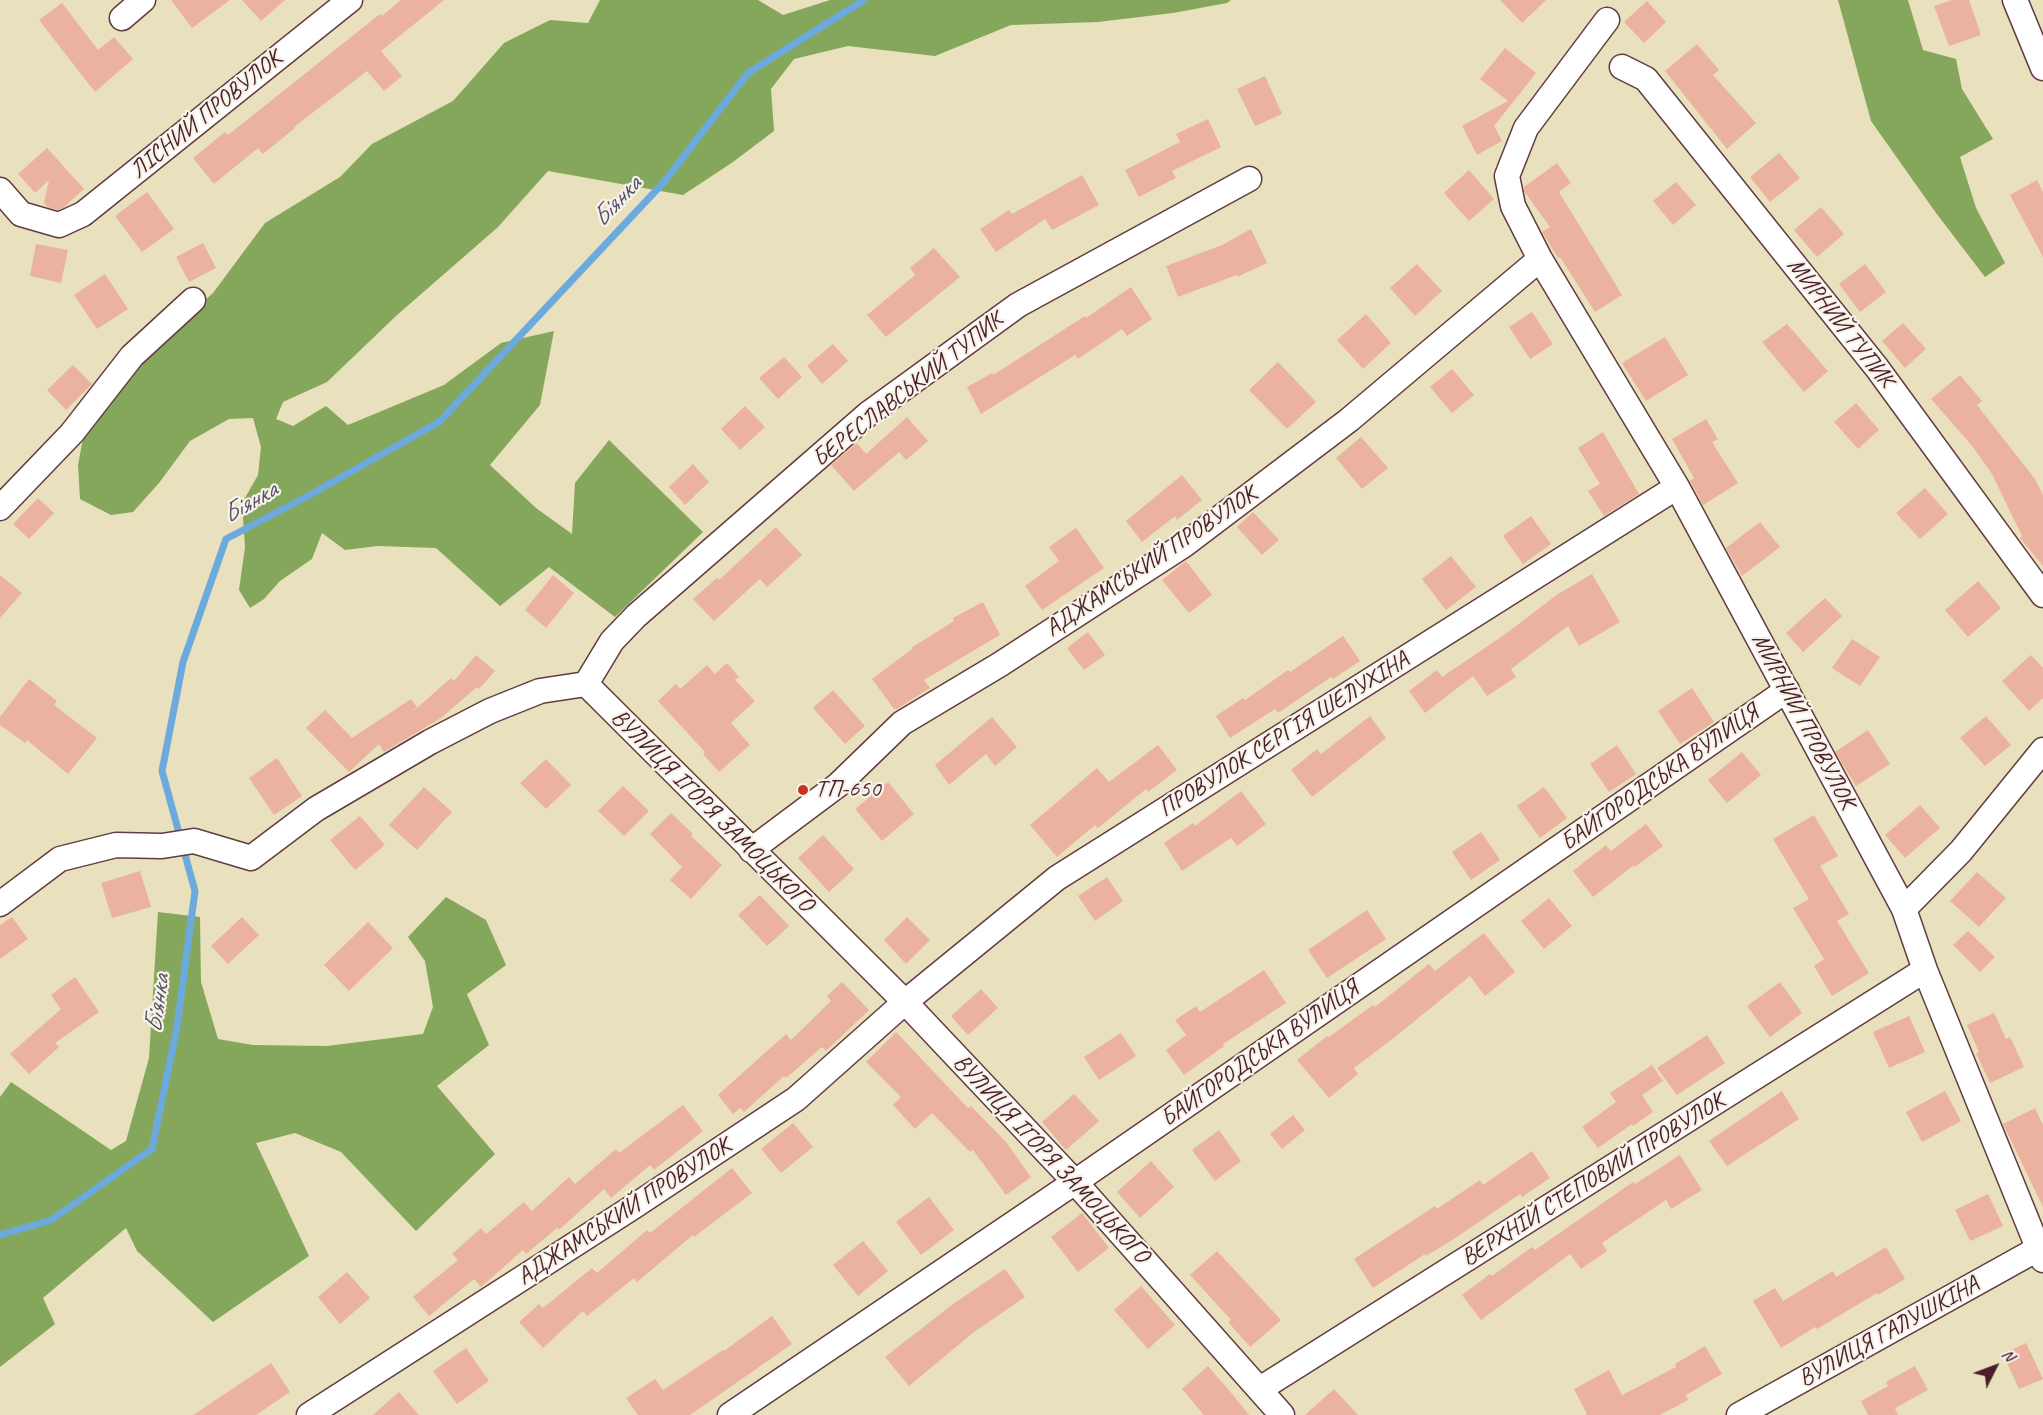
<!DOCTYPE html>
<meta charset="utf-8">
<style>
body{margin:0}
#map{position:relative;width:2043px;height:1415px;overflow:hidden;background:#e9e0bd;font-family:Caveat,sans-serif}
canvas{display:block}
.north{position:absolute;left:1965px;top:1337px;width:60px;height:60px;-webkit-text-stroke:4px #f7f3e8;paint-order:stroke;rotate:48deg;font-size:16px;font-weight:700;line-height:24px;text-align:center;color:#4a1f2b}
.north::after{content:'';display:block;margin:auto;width:21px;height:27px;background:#4a1f2b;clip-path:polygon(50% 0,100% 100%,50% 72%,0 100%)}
</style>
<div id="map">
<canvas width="2043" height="1415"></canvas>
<div class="north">N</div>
</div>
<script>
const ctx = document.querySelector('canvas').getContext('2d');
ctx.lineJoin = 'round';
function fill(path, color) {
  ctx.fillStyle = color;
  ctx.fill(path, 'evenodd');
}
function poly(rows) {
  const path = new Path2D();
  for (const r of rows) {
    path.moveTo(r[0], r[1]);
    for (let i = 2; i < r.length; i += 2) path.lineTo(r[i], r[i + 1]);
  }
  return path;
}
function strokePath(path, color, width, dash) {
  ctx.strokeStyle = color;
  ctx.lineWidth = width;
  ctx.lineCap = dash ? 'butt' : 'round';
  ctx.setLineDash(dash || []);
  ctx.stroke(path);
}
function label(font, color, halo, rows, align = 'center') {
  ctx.font = font + ' Caveat,sans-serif';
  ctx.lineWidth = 4.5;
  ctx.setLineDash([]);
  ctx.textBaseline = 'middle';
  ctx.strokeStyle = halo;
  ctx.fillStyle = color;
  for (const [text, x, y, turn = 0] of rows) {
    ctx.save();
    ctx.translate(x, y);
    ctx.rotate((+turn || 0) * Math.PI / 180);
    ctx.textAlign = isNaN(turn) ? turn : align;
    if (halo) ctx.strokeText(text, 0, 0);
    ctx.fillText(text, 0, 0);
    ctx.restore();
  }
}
fill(poly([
 [600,0,758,0,783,15,830,0,1231,0,1227,3,1173,13,1098,22,1011,25,935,56,848,46,794,59,771,89,774,131,733,162,683,195,548,171,498,227,396,316,327,382,283,402,276,419,293,426,326,406,348,425,444,385,501,343,554,331,540,405,490,465,536,508,572,534,575,483,609,440,703,532,615,617,549,567,500,606,436,548,378,546,345,550,322,533,312,559,280,581,264,599,250,608,239,590,245,547,242,503,258,475,261,447,253,418,229,419,190,441,159,483,133,512,111,515,80,499,78,465,85,428,131,367,213,293,265,223,340,177,372,144,453,101,504,43,550,20,588,23],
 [1838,0,1908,0,1923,50,1956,59,1962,89,1993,139,1960,157,1976,208,2005,263,1985,277,1936,213,1871,121],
 [446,897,486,920,506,965,467,994,489,1045,437,1086,495,1154,416,1231,341,1152,295,1133,256,1143,309,1256,213,1322,137,1251,126,1228,43,1298,55,1324,0,1367,0,1097,11,1082,111,1150,126,1141,149,1058,158,912,200,917,201,982,218,1039,253,1045,327,1046,423,1034,433,1007,425,961,408,937]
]), '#85a75c');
strokePath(poly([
 [0,1235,51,1220,152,1149,177,1027,195,891,162,771,183,662,226,539,306,497,439,422,664,182,748,73,864,0]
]), '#6caade', 7);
fill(poly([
 [171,0,230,0,192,28],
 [242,0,285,0,261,21],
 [401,0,444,0,381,51,402,76,384,91,367,71,294,127,295,128,263,154,258,148,214,184,193,158,225,132,228,135,380,14,382,16],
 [1500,0,1546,0,1522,23],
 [1952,0,1969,0,1981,35,1949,46,1934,6],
 [1647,1,1666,22,1644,43,1624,22],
 [62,3,98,50,114,37,133,59,95,92,39,20],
 [1697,44,1719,70,1713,75,1756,123,1727,149,1665,71],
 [1505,48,1536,73,1494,126,1502,141,1477,155,1462,126,1508,101,1480,79],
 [1265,76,1282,114,1255,126,1237,89],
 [1208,119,1221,147,1172,171,1176,178,1139,197,1125,170,1180,142,1176,134],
 [47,148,84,189,64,207,58,210,48,207,44,203,49,180,35,193,18,174],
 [1779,153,1800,178,1770,202,1750,177],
 [1557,163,1571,183,1559,192,1622,295,1595,312,1560,257,1558,258,1547,240,1542,232,1550,227,1524,191,1524,187],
 [1469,170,1494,199,1469,221,1444,193],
 [1082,175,1099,205,1052,230,1045,219,996,252,980,229,1009,210,1012,214],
 [2037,180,2043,192,2043,257,2010,195],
 [1676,182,1696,205,1673,225,1653,201],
 [147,192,174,229,142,252,115,216],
 [1821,207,1844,234,1817,257,1794,230],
 [1251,229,1267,263,1237,277,1237,275,1178,297,1166,266,1222,245],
 [203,243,216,268,189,282,176,257],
 [36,244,68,250,61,283,30,276],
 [934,248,960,277,886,337,867,315,915,275,910,268],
 [1417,264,1442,291,1415,316,1390,288],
 [1865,264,1886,292,1860,312,1839,284],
 [105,274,128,309,97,329,74,295],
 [1131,287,1152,319,1127,336,1122,329,1078,359,1075,355,981,414,967,387,992,373,993,375,1085,316,1086,318],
 [1532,312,1553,344,1530,359,1509,327],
 [1366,314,1391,343,1363,369,1337,340],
 [1903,323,1926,349,1905,368,1882,341],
 [1787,324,1828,371,1804,392,1762,342],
 [1665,337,1688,375,1646,401,1622,363],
 [833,344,848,361,822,384,807,366],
 [784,357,802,377,778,399,759,378],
 [1278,362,1316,402,1287,429,1249,390],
 [73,365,92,384,66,410,47,390],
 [1452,369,1474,395,1452,413,1430,387],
 [1960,375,1982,401,1977,405,2035,479,2043,495,2043,566,2020,538,2022,536,1992,474,1973,447,1931,399],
 [1856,403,1879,430,1858,449,1834,422],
 [745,406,765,427,740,450,721,429],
 [907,417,928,441,906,460,899,452,854,491,831,465,857,443,866,454],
 [1706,419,1718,439,1712,442,1738,483,1703,505,1690,481,1694,478,1672,439],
 [1603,432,1639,494,1604,516,1588,491,1600,484,1578,448],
 [1361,437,1388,468,1362,489,1336,458],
 [693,464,709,482,685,505,669,487],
 [1182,475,1202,500,1177,520,1175,516,1142,542,1126,521],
 [1925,488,1948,514,1920,539,1896,513],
 [38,498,54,513,29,539,13,524],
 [1253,512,1279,540,1262,555,1237,527],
 [1531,516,1551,544,1523,564,1503,536],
 [1760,522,1780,547,1742,576,1726,548],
 [776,527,802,555,767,587,760,579,714,621,693,599,717,578,719,580],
 [1076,528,1104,568,1042,610,1025,586,1059,561,1049,547],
 [1451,556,1476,587,1446,610,1422,579],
 [1186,561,1212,595,1189,613,1162,580],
 [1592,574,1620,622,1579,646,1568,626,1511,669,1516,677,1487,696,1473,676,1425,713,1409,691,1437,670,1442,677,1504,635,1558,594],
 [0,575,22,593,0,618],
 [553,575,574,593,546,628,525,610],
 [1978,581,2001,608,1968,637,1945,610],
 [1825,598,1842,616,1803,652,1786,633],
 [983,602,1000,635,924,680,930,688,897,709,894,709,872,679,912,649,911,648,954,621,953,618],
 [1088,632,1105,655,1084,670,1067,648],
 [1343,636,1360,661,1333,679,1331,677,1278,713,1275,709,1230,738,1216,716,1243,698,1245,700,1288,670,1290,672],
 [1852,639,1880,657,1860,686,1832,668],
 [476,655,495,671,479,689,477,687,441,718,384,752,379,744,349,772,306,728,325,710,352,738,411,699,417,707,409,715,451,678,454,681],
 [2031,655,2043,668,2043,698,2029,711,2002,681],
 [727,663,739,677,735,680,755,701,731,723,750,745,719,772,703,754,705,752,658,701,676,684,680,689,707,665,715,674],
 [29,679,57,701,54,705,97,738,68,774,27,740,25,743,0,725,0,717],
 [1692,688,1714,722,1680,744,1658,711],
 [833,690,865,726,845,744,813,708],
 [1370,716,1386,738,1312,797,1291,770,1317,749,1321,754],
 [1986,716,2011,745,1985,766,1960,738],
 [992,717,1017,747,995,766,986,754,949,785,935,765],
 [1868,730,1890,764,1856,786,1835,752],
 [1158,745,1177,770,1148,792,1146,789,1098,828,1095,825,1057,857,1030,825,1097,768,1109,782],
 [1617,745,1636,774,1609,792,1590,764],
 [1742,752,1761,775,1727,803,1708,780],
 [277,758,302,796,274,815,249,778],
 [546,759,571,785,546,809,520,783],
 [888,782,914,814,882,841,855,809],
 [623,786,649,811,624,836,598,811],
 [424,787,452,812,417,850,389,825],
 [1544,787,1567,818,1540,838,1517,806],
 [1241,791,1266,824,1237,846,1231,838,1182,871,1164,843,1193,823,1195,826],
 [1920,805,1940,828,1905,858,1885,835],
 [671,813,693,834,691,836,722,865,691,899,670,880,682,867,650,834],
 [1814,815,1838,856,1820,866,1849,914,1837,921,1869,973,1832,996,1814,966,1824,959,1793,908,1809,899,1773,839],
 [360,816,385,845,355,870,330,840],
 [1646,824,1663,846,1635,867,1634,865,1593,897,1573,871,1606,845,1611,851],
 [1481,832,1500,860,1471,880,1452,852],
 [823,835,854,869,829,892,798,858],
 [140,871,151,907,112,918,101,883],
 [1977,872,2006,898,1979,927,1950,901],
 [1107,877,1123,901,1095,921,1078,896],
 [760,895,789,926,767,946,738,915],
 [1549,898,1572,926,1544,949,1521,921],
 [1367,910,1386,939,1327,978,1308,950],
 [12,917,28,939,0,959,0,925],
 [242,917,259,935,228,964,211,946],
 [907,917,930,940,906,964,884,940],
 [368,922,393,948,349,991,324,965],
 [1968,931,1995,957,1980,972,1953,945],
 [1484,933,1515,972,1485,996,1470,976,1395,1037,1354,1068,1358,1074,1329,1098,1297,1060,1327,1036,1329,1037,1373,1005,1375,1007,1429,964,1435,971],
 [1264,970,1286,1003,1223,1044,1224,1046,1184,1075,1166,1050,1186,1035,1175,1020,1196,1006,1200,1012],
 [75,977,99,1012,55,1043,59,1047,29,1074,10,1054,61,1009,51,995],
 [842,982,869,1010,826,1051,822,1047,786,1078,784,1076,744,1112,740,1108,733,1114,718,1095,786,1034,791,1040,831,1001,827,996],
 [1780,982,1802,1013,1770,1037,1747,1006],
 [981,989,998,1008,968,1035,951,1016],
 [1994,1013,2006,1039,2010,1037,2024,1067,1990,1083,1976,1053,1979,1052,1967,1025],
 [1909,1016,1925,1052,1889,1068,1873,1032],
 [896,1032,968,1108,971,1106,1006,1142,1031,1177,1006,1195,973,1150,970,1152,932,1113,915,1129,893,1105,901,1097,866,1062],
 [1121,1033,1136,1056,1099,1080,1084,1057],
 [1707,1035,1725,1063,1677,1095,1657,1068],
 [1652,1065,1663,1081,1642,1095,1653,1112,1633,1126,1632,1124,1598,1148,1582,1127,1616,1102,1610,1093],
 [1782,1091,1799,1119,1727,1166,1709,1141],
 [1945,1091,1961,1121,1922,1142,1906,1112],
 [1074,1094,1099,1121,1066,1150,1042,1122],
 [683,1105,703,1131,654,1170,650,1165,611,1198,604,1189,559,1230,557,1228,526,1254,523,1250,481,1287,474,1279,429,1316,413,1297,458,1260,452,1254,481,1228,486,1234,524,1202,532,1211,569,1177,575,1184,616,1149,619,1153],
 [2035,1108,2043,1125,2043,1207,2003,1124],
 [1293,1115,1305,1130,1282,1149,1270,1134],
 [793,1123,813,1147,781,1173,761,1149],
 [1219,1130,1241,1161,1215,1181,1192,1150],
 [1532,1151,1550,1178,1522,1197,1520,1194,1454,1239,1426,1256,1425,1254,1373,1288,1354,1259,1435,1206,1437,1209,1480,1180,1483,1185],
 [1680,1155,1702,1190,1671,1209,1666,1200,1602,1243,1607,1251,1581,1269,1570,1254,1481,1320,1462,1295,1490,1274,1492,1276,1532,1247,1535,1250,1633,1182,1635,1184],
 [1151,1161,1174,1187,1140,1218,1117,1192],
 [732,1168,752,1193,694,1237,693,1235,637,1282,634,1278,587,1316,583,1311,543,1348,519,1322,539,1304,543,1308,592,1268,597,1273,647,1230,650,1233],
 [1988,1194,2003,1226,1970,1241,1955,1210],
 [929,1197,954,1230,921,1255,896,1222],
 [1082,1213,1109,1248,1078,1272,1051,1237],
 [863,1241,888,1271,858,1296,833,1265],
 [1886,1247,1905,1279,1878,1295,1877,1293,1817,1329,1815,1327,1781,1348,1753,1301,1775,1288,1783,1301,1833,1271,1836,1277],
 [1217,1251,1281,1320,1250,1347,1228,1322,1231,1320,1190,1275],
 [1005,1269,1025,1297,974,1332,909,1386,885,1357,953,1304],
 [347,1272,370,1298,340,1324,318,1297],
 [1141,1286,1175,1325,1148,1349,1114,1310],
 [772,1316,792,1344,690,1415,638,1415,626,1398,655,1379,663,1390,723,1350,724,1351],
 [2026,1343,2043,1379,2019,1389,2003,1354],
 [1705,1346,1722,1374,1686,1395,1688,1400,1660,1415,1585,1415,1587,1414,1574,1389,1609,1370,1622,1395,1676,1367,1675,1364],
 [466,1348,489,1381,457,1404,433,1371],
 [271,1363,290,1392,256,1415,193,1415],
 [1208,1366,1233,1395,1249,1415,1204,1415,1182,1389],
 [1915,1366,1928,1390,1895,1408,1898,1415,1868,1415,1861,1401,1888,1386,1886,1382],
 [1334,1389,1358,1415,1305,1415],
 [399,1392,419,1415,373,1415]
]), '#ecb2a0');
const minor = poly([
 [2015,0,2043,68],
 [122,18,143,0],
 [1607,20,1526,128,1507,176,1513,206,1540,259,1677,487,1904,909,1925,970,2043,1260],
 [1622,67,1646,79,1877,368,2043,595],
 [0,190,21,214,59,225,83,214,350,0],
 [0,508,72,433,132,356,193,300],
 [586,684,612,641,636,616,868,414,1018,305,1249,179],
 [751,850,838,785,902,723,999,665,1184,545,1349,420,1540,259],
 [0,904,60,859,116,845,162,846,194,841,251,858,316,809,430,742,490,711,540,691,586,684,905,1002,1075,1182,1282,1415],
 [1904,909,1961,851,2043,750],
 [1260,1389,1925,970],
 [309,1415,633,1207,796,1099,905,1002,1057,878,1677,487],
 [730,1415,1075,1182,1787,690],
 [1739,1415,2043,1246]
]);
strokePath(minor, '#623c41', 27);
strokePath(minor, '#fff', 24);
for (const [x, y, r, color] of [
 [803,790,6,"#c8321e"]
]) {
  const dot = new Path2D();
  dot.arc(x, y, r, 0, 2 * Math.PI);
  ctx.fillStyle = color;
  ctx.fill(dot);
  strokePath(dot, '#f7f3e8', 2);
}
label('24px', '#4a1f2b', '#f7f3e8', [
 ["ЛІСНИЙ ПРОВУЛОК",206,115,-39],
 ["МИРНИЙ ТУПИК",1840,323,52],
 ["БЕРЕСЛАВСЬКИЙ ТУПИК",908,390,-38],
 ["АДЖАМСЬКИЙ ПРОВУЛОК",1151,562,-34],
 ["МИРНИЙ ПРОВУЛОК",1803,721,62],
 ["ПРОВУЛОК СЕРГІЯ ШЕЛУХІНА",1284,735,-32],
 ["БАЙГОРОДСЬКА ВУЛИЦЯ",1660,778,-35],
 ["ВУЛИЦЯ ІГОРЯ ЗАМОЦЬКОГО",712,811,45],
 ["БАЙГОРОДСЬКА ВУЛИЦЯ",1260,1054,-35],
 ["ВУЛИЦЯ ІГОРЯ ЗАМОЦЬКОГО",1051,1159,47],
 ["ВЕРХНІЙ СТЕПОВИЙ ПРОВУЛОК",1593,1180,-32],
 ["АДЖАМСЬКИЙ ПРОВУЛОК",624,1212,-33],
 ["ВУЛИЦЯ ГАЛУШКІНА",1889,1332,-29]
]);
label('24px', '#4a1f2b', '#f7f3e8', [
 ["ТП-650",815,790]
], 'left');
label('italic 26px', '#56506a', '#f7f3e8', [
 ["Біянка",617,202,-47],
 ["Біянка",250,503,-30],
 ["Біянка",158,1004,-82]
]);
</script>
